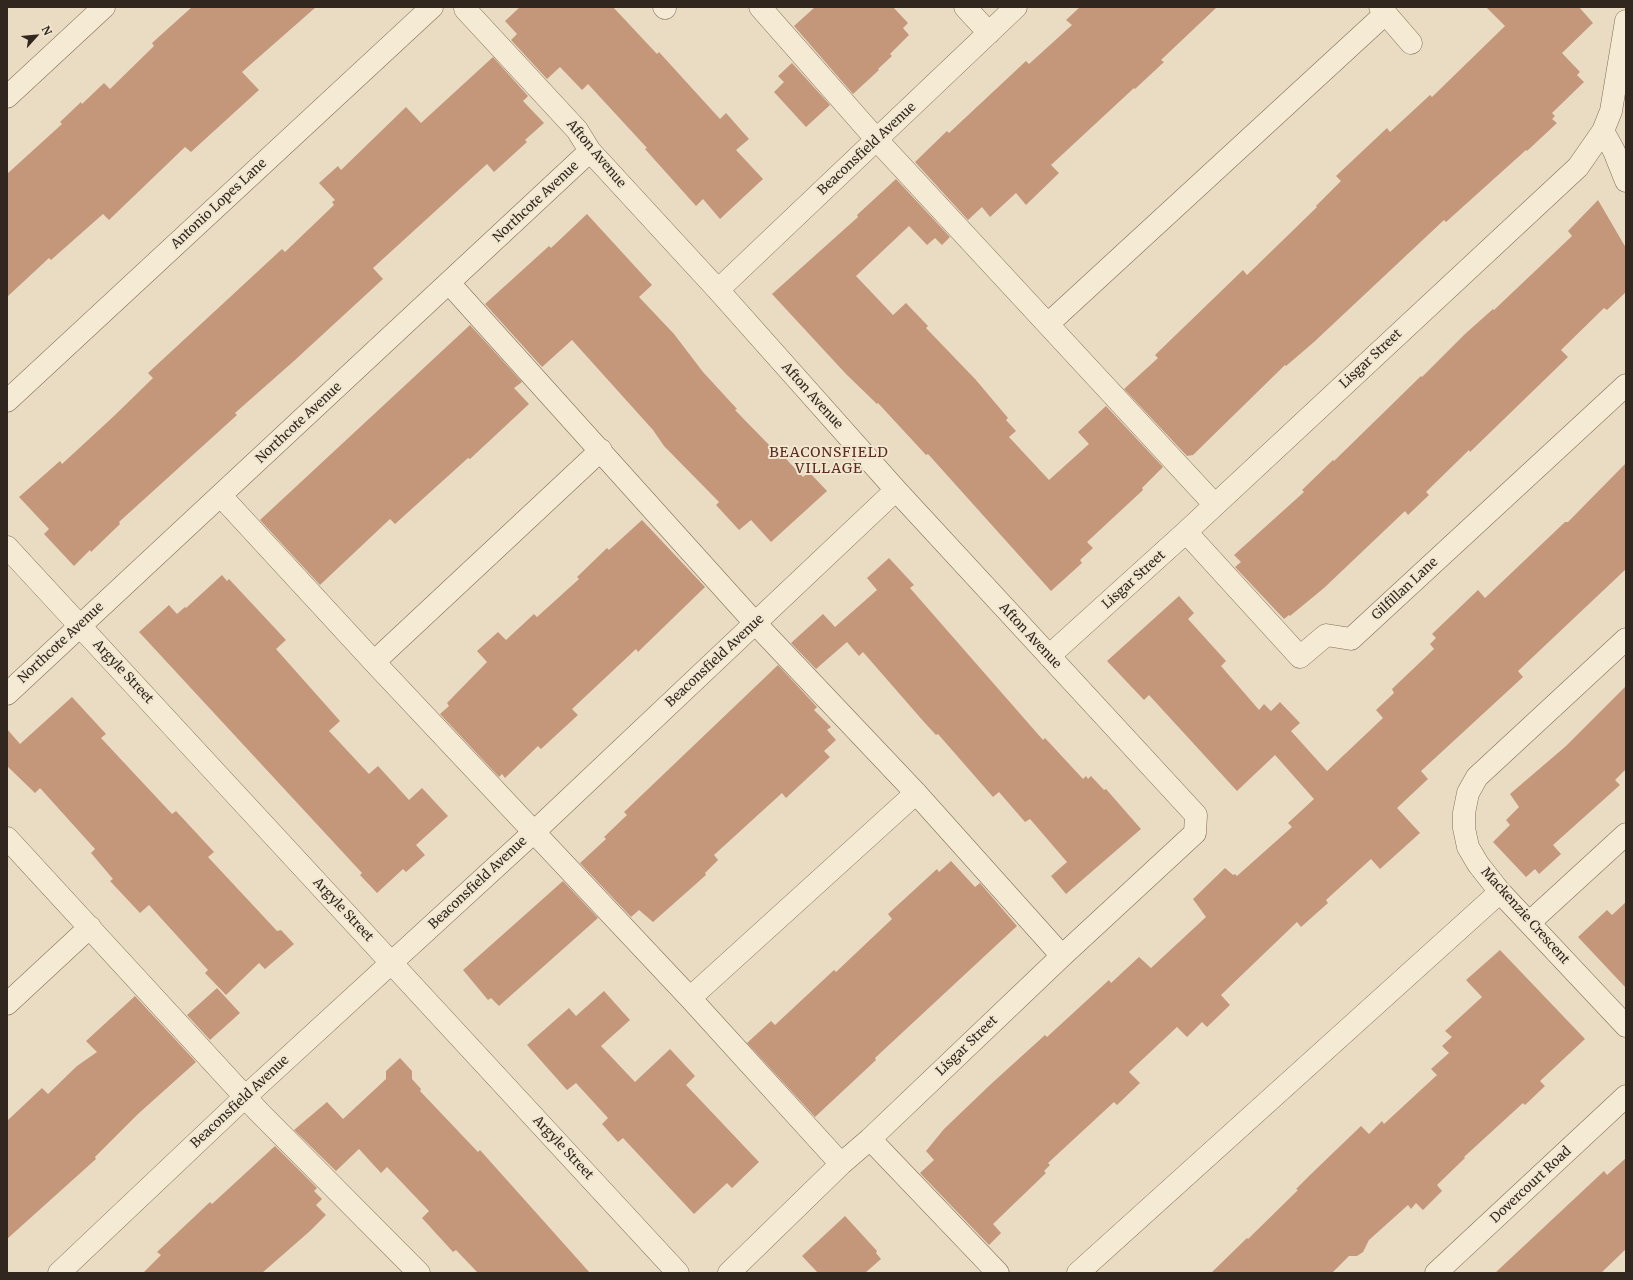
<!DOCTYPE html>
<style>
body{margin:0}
#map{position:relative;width:1633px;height:1280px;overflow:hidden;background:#e9dcc2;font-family:Merriweather,serif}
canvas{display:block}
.frame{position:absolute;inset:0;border:8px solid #32271e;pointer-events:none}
.north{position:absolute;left:16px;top:16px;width:40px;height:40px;-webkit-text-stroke:3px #f1e7d0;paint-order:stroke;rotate:63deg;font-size:11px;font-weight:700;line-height:16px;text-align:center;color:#32271e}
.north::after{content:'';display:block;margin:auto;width:14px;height:18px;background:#32271e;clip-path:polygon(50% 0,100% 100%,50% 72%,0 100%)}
</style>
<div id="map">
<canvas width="1633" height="1280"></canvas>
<div class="frame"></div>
<div class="north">N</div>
</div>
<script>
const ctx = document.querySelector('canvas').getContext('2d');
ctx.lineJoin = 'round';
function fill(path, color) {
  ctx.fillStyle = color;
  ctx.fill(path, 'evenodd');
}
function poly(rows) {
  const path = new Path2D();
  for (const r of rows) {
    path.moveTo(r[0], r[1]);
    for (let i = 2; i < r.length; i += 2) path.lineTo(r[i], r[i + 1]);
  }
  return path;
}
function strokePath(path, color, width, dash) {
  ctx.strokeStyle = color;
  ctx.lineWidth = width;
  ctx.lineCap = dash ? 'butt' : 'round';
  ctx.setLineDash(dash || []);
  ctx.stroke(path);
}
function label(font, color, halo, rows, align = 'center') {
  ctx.font = font + ' Merriweather,serif';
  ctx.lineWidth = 4;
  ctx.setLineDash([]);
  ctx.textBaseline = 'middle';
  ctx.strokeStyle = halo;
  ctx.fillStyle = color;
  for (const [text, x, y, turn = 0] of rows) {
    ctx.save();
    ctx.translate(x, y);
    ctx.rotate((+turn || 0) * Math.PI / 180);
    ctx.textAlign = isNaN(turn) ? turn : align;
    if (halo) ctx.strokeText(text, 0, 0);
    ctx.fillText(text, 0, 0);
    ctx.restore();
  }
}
fill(poly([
 [192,7,316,7,242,72,259,90,191,152,185,147,109,220,103,214,51,260,49,258,7,297,7,174,62,124,60,122,81,102,82,104,104,83,110,89,154,46,152,43],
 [520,7,613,7,657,54,659,52,720,119,726,113,749,139,736,150,763,179,720,219,703,199,696,206,645,149,647,148,588,84,582,90,560,67,547,79,511,40,517,34,505,21],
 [815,7,893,7,908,23,903,28,909,35,890,54,892,56,878,69,879,70,853,94,794,26],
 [1080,7,1217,7,1161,60,1164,62,1135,89,1134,88,1051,165,1059,173,1026,205,1016,193,990,217,982,207,968,220,915,162,947,131,949,133,1026,61,1029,64,1072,25,1066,20],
 [1486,7,1579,7,1593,23,1562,53,1580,72,1577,75,1584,82,1552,113,1555,116,1552,119,1557,123,1527,151,1526,150,1446,222,1444,220,1314,342,1286,366,1285,365,1193,455,1187,456,1124,389,1158,358,1155,355,1243,270,1247,275,1317,207,1316,206,1341,181,1336,176,1387,128,1390,132,1430,95,1432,97,1505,26],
 [493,57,528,96,523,101,544,123,525,140,527,142,494,172,487,164,373,268,383,279,295,360,235,413,237,415,119,522,120,524,91,552,90,550,74,566,44,534,49,529,19,497,60,461,62,464,114,416,153,378,148,373,282,249,285,252,334,205,332,202,335,200,319,183,338,166,341,170,406,107,421,123],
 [792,63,830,105,806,127,774,92,784,82,778,76],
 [896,179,950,237,942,245,935,238,927,245,909,226,856,276,893,315,906,303,928,326,926,328,976,380,1008,418,1006,420,1016,431,1009,437,1049,480,1089,444,1078,432,1106,406,1163,467,1142,488,1143,490,1087,542,1093,548,1080,560,1082,563,1051,591,928,454,926,455,878,403,877,404,846,374,772,294,858,217,857,215],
 [1598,200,1626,248,1626,292,1607,310,1604,308,1561,350,1568,357,1470,452,1469,450,1426,492,1429,495,1408,515,1405,511,1324,588,1290,616,1289,615,1284,619,1235,567,1241,562,1234,555,1304,492,1302,490,1333,460,1334,461,1421,376,1422,377,1465,334,1493,309,1494,310,1572,236,1568,231],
 [587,214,652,285,639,297,674,334,703,372,737,409,735,410,772,448,774,446,803,477,809,472,827,491,771,542,751,520,739,530,716,505,719,502,664,446,653,430,572,340,542,367,485,304,549,246,551,248],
 [470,325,522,382,514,388,529,404,470,459,468,458,395,524,390,519,320,585,260,520],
 [1626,463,1626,569,1518,671,1523,677,1421,771,1428,779,1397,808,1420,833,1380,869,1371,859,1326,900,1328,903,1301,927,1297,922,1221,995,1230,1005,1207,1027,1202,1022,1187,1037,1177,1027,1129,1072,1140,1083,1117,1105,1114,1102,1048,1163,1050,1165,1044,1171,1046,1173,993,1224,1001,1233,989,1245,920,1173,934,1160,926,1151,944,1129,991,1084,1045,1035,1047,1037,1109,980,1111,983,1139,957,1151,968,1206,917,1193,899,1225,868,1233,875,1235,874,1237,876,1292,827,1288,823,1314,799,1275,755,1237,791,1149,695,1144,700,1107,661,1179,596,1194,613,1188,619,1226,661,1221,666,1259,710,1264,704,1271,711,1280,702,1300,723,1291,731,1327,771,1383,718,1376,710,1394,693,1392,689,1434,649,1430,644,1436,638,1432,634,1478,590,1485,598,1565,522,1568,522],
 [642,520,705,587,638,652,636,649,572,709,578,715,541,749,538,746,505,778,502,774,499,777,440,714,449,706,447,703,487,662,477,651,498,632,506,640,534,614,537,617,579,579,577,577,607,548,609,550],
 [889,558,914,585,910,588,1043,740,1045,738,1083,779,1086,776,1088,779,1091,776,1104,790,1106,789,1141,829,1066,894,1051,876,1067,862,1030,819,1025,822,999,792,993,797,938,734,936,735,924,722,863,652,859,656,847,642,816,669,791,643,823,614,835,627,877,590,867,578],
 [222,575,227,581,229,579,286,640,276,649,340,721,329,731,369,774,378,766,409,800,422,788,448,816,416,845,425,855,406,872,403,869,377,893,360,875,362,873,139,632,169,605,177,614,185,607,186,608],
 [778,665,817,707,814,710,831,727,827,730,836,740,824,751,830,757,786,798,782,793,714,855,718,860,705,873,706,875,653,922,639,910,631,917,580,863,606,839,604,837,627,815,624,812],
 [1626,686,1626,769,1615,780,1620,785,1553,845,1561,854,1539,874,1535,869,1526,877,1493,842,1510,825,1506,820,1519,807,1510,794,1566,746],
 [72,697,106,734,101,738,172,814,176,811,214,852,208,857,277,931,281,930,294,944,265,969,259,963,226,995,205,973,208,970,149,905,140,913,110,881,113,879,91,853,95,849,40,788,35,793,7,766,7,729,20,744],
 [951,861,975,887,980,883,1017,926,875,1058,876,1060,815,1117,747,1043,771,1021,775,1025,834,970,836,972,892,919,888,914,937,869,939,872],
 [563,881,598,918,499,1006,491,998,488,1000,463,970],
 [1626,902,1626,988,1578,937,1607,910,1612,915],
 [1500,950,1585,1039,1540,1081,1545,1086,1525,1105,1523,1103,1464,1157,1465,1158,1437,1185,1442,1191,1423,1210,1416,1203,1411,1209,1408,1205,1369,1240,1363,1252,1357,1256,1349,1256,1332,1273,1211,1273,1247,1238,1248,1239,1298,1190,1296,1189,1310,1175,1361,1126,1369,1134,1382,1121,1384,1124,1437,1075,1431,1069,1449,1053,1442,1046,1452,1037,1445,1031,1482,997,1466,980],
 [217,988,240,1013,210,1040,187,1015],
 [604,991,630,1020,601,1046,635,1082,670,1049,695,1076,686,1085,759,1162,732,1188,727,1183,694,1214,623,1138,618,1142,602,1124,608,1118,576,1083,567,1090,527,1045,569,1008,576,1016],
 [135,996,196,1062,138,1114,95,1157,96,1159,7,1239,7,1121,42,1088,48,1094,77,1066,97,1052,86,1041],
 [400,1058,412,1071,412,1079,421,1089,420,1091,478,1152,480,1150,590,1273,478,1273,456,1250,453,1252,422,1218,429,1211,387,1167,381,1173,359,1149,336,1171,294,1130,327,1102,343,1119,386,1079,386,1071],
 [275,1146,317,1188,314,1191,322,1199,316,1205,326,1215,310,1231,262,1273,143,1273,161,1255,157,1252,210,1202,212,1204],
 [1626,1158,1626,1249,1601,1273,1495,1273,1604,1171,1607,1175],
 [845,1216,877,1251,876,1253,881,1259,865,1273,818,1273,802,1256]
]), '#c4977b');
const minor = poly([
 [664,7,665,8],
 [760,7,877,140,1215,505],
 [965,7,989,33],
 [1380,7,1411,43],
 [465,9,577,130,590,151,718,290,896,490,1196,815,1195,833,1062,956,870,1139,841,1164,729,1273],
 [7,97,104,7],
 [1603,131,1614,151,1626,181],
 [449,283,755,623,916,793,1062,956],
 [718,290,1016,7],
 [1048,324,1385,14],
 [7,401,432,7],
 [221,496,374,662,690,998,841,1164],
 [1186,532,1300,657,1326,635,1351,639,1626,385],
 [7,547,678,1273],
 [1626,639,1477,777,1468,793,1464,813,1464,828,1468,847,1478,864,1500,892,1626,1026],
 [1049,656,1186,532,1578,167,1603,131,1611,111,1626,21],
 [374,662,601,450],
 [7,694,590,151],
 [7,838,259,1112,419,1273],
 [1530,922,1626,834],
 [690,998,916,793],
 [7,1004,90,927],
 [870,1139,998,1273],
 [59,1273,245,1097,534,832,896,490],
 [1078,1273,1500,892],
 [1436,1273,1626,1096]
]);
strokePath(minor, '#816e5b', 23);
strokePath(minor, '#f5ead4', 22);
label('13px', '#32271e', '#f1e7d0', [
 ["Beaconsfield Avenue",867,149,-43],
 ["Afton Avenue",596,154,50],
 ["Northcote Avenue",536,202,-43],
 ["Antonio Lopes Lane",219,204,-43],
 ["Lisgar Street",1371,359,-43],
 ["Afton Avenue",812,396,48],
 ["Northcote Avenue",299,423,-43],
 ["Lisgar Street",1134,580,-42],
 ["Gilfillan Lane",1405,589,-43],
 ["Afton Avenue",1030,636,47],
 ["Northcote Avenue",61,643,-43],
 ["Beaconsfield Avenue",715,661,-43],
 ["Argyle Street",123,672,47],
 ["Beaconsfield Avenue",478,883,-43],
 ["Argyle Street",343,910,47],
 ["Mackenzie Crescent",1525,916,48],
 ["Lisgar Street",967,1046,-44],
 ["Beaconsfield Avenue",240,1102,-43],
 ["Argyle Street",563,1148,47],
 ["Dovercourt Road",1531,1185,-43]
]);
ctx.letterSpacing = '1px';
label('14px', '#5b2b21', '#f1e7d0', [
 ["BEACONSFIELD",829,453],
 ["VILLAGE",829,469]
]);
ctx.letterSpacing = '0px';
</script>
